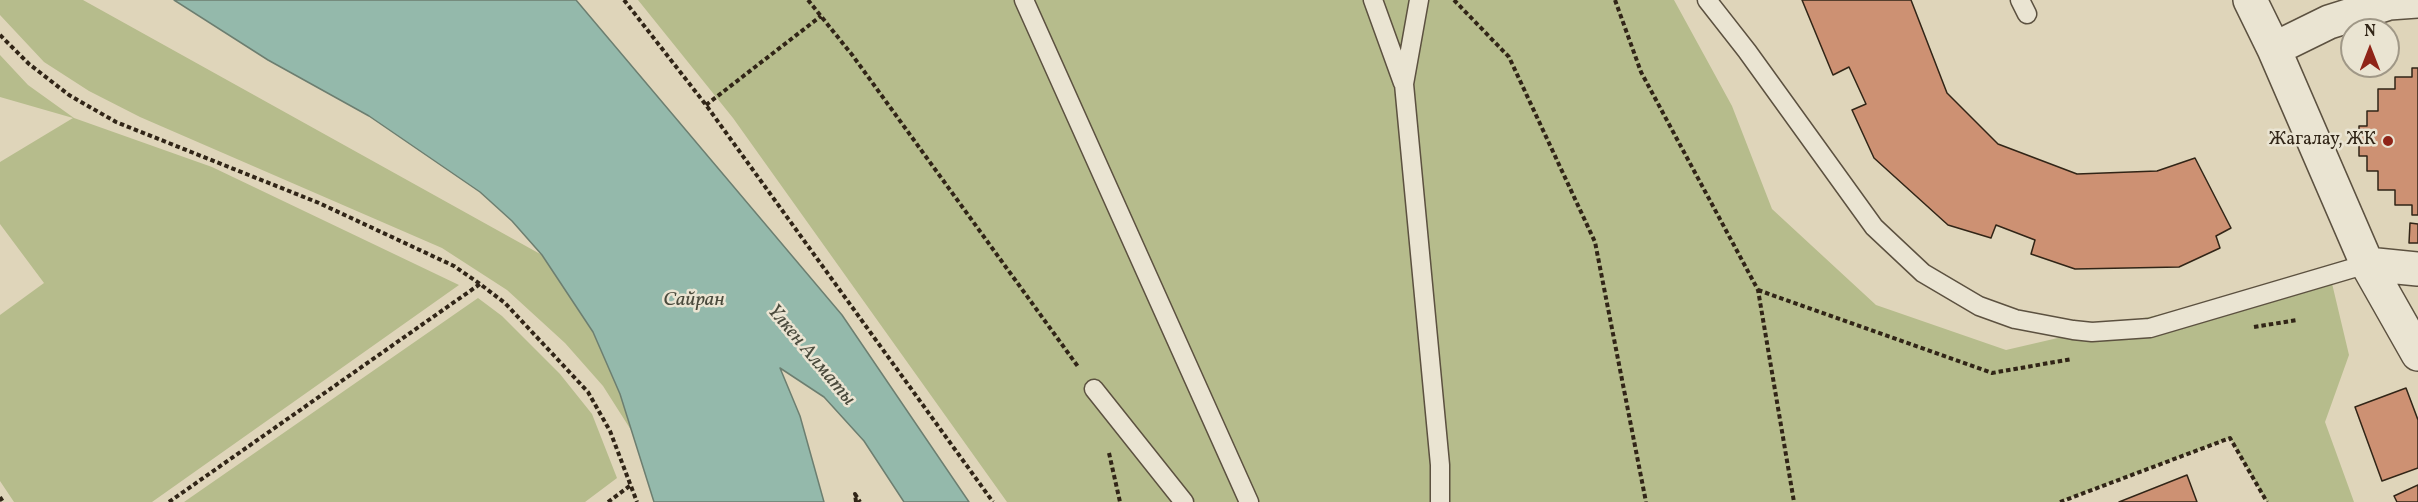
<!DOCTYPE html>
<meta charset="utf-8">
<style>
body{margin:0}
#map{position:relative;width:2418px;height:502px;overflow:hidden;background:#dfd5ba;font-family:Vollkorn,serif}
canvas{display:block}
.north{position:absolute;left:2340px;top:18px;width:60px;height:60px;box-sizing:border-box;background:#eae4d2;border:2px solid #a09887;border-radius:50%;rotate:0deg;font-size:16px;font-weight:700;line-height:24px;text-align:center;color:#312517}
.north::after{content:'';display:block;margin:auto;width:21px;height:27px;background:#8f2418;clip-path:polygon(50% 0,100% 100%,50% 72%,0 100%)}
</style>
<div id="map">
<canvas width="2418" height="502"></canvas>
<div class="north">N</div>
</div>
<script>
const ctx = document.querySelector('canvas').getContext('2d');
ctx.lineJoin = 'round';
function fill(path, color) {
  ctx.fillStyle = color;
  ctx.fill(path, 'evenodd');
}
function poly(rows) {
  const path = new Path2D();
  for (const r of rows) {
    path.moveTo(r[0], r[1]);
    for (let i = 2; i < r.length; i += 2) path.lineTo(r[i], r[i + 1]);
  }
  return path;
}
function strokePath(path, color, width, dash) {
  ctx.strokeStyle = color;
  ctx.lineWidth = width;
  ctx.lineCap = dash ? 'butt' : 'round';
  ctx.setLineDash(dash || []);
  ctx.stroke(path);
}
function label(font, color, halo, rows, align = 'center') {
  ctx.font = font + ' Vollkorn,serif';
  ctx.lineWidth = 5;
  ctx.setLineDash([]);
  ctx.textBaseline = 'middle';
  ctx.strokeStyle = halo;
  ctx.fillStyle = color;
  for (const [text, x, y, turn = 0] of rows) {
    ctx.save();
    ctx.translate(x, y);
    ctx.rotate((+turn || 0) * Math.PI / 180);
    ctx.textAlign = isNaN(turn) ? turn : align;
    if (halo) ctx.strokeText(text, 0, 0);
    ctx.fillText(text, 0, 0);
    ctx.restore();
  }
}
fill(poly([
 [0,0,83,0,542,255,593,332,620,394,631,430,603,386,565,343,507,290,442,248,140,117,89,91,44,62,0,15],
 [638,0,1674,0,1732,106,1772,209,1876,305,2006,350,2330,275,2349,355,2325,422,2354,502,2267,502,2230,438,2059,502,1007,502,733,118],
 [0,55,28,85,74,118,212,167,459,285,152,502,14,502,0,481,0,315,44,283,0,224,0,162,73,118,0,97],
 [478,298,502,316,560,374,592,414,617,478,585,502,184,502]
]), '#b6bc8c');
const water = poly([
 [174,0,576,0,842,315,969,502,904,502,864,441,824,397,780,368,800,416,824,502,654,502,620,394,593,332,542,255,512,221,480,192,369,116,268,60,174,0]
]);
fill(water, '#94b9ab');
strokePath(water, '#6c7e70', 1.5);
const building = poly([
 [1802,0,1911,0,1947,93,1998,144,2077,174,2157,171,2195,158,2231,228,2216,236,2220,248,2179,267,2075,269,2031,254,2035,240,1996,225,1991,238,1948,225,1874,158,1852,110,1866,104,1849,67,1833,75,1802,0],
 [2412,68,2418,68,2418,215,2412,215,2412,205,2395,205,2395,190,2378,190,2378,171,2367,171,2367,156,2359,156,2359,126,2367,126,2367,111,2378,111,2378,89,2395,89,2395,77,2412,77,2412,68],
 [2410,223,2418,224,2418,243,2409,243,2410,223],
 [2406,388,2418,420,2418,468,2382,481,2355,407,2406,388],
 [2187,475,2197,502,2119,502,2187,475],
 [2418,485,2418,502,2397,502,2394,496,2418,485]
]);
fill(building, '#cd9173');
strokePath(building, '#312517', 1.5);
const service = poly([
 [1024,0,1249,502],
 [1373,0,1403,83],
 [1419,0,1404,84,1440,465,1440,502],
 [1707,0,1747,51,1874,227,1923,273,1979,306,2015,319,2073,330,2092,332,2150,328,2367,264],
 [2020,0,2027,14],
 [1094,389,1184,502]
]);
const minor = poly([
 [2250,0,2274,49,2367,264,2418,354],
 [2274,49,2329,22,2389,3,2418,1],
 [2367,264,2418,269]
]);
strokePath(service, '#5c5140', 21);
strokePath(minor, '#5c5140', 36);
strokePath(poly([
 [624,0,706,105,993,502],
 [808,0,853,56,1079,368],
 [1454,0,1509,57,1595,242,1646,502],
 [1615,0,1641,72,1758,290,1794,502],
 [0,35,29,64,69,95,116,122,319,203,454,266,480,284,505,303,588,392,610,431,637,502],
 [706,105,821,16],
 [1758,290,1992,373,2072,359],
 [2254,327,2297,320],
 [1109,453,1120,502],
 [0,497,3,502],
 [169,502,480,284],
 [608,502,631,485],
 [856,502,855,494,860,502],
 [2060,502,2230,438,2267,502]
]), '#312517', 4, [4.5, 3]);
strokePath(service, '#eae4d2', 18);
strokePath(minor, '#eae4d2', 33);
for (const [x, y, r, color] of [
 [2388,141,6,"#8f2418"]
]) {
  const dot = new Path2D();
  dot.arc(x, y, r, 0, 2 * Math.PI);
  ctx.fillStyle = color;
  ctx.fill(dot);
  strokePath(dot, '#eae4d2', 2);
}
label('18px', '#312517', '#eae4d2', [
 ["Жагалау, ЖК",2376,141]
], 'right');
label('italic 20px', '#4a4a3c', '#eae4d2', [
 ["Сайран",694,301],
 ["Үлкен Алматы",810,356,50]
]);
</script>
